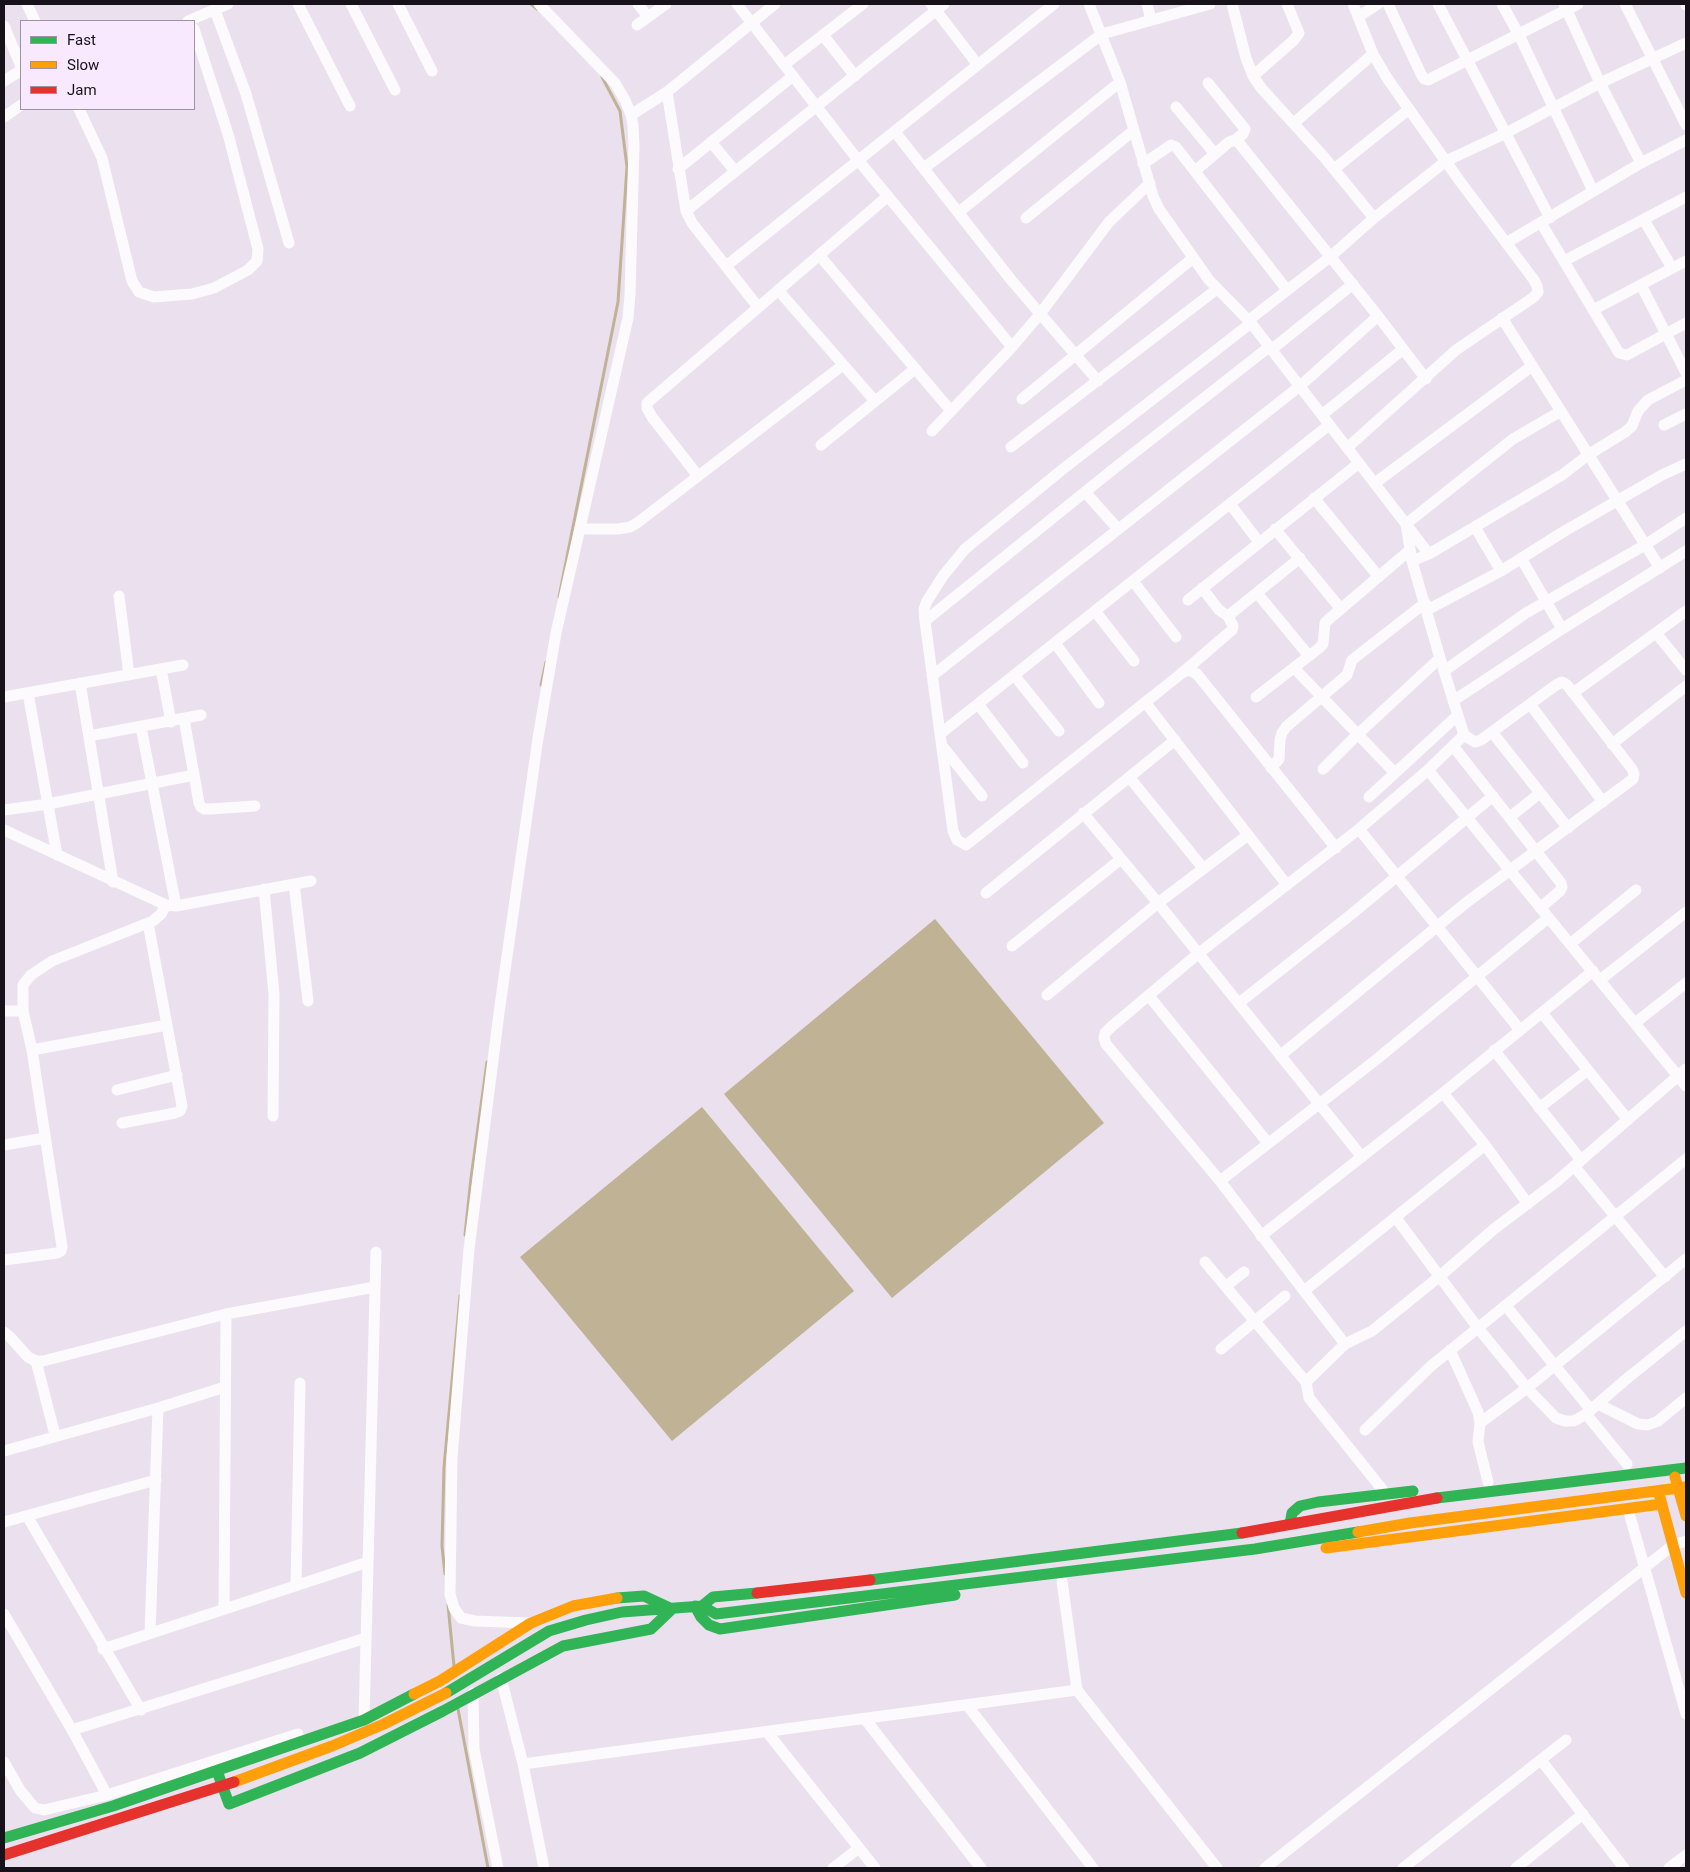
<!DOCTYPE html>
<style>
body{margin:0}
#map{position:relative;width:1690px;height:1872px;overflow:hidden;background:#eae0ee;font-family:Roboto,sans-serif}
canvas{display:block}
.frame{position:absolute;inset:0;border:5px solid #171119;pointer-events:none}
.legend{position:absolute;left:20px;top:20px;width:175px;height:90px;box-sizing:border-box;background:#f8e9fe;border:1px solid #9e93a2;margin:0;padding:6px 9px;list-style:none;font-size:15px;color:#171119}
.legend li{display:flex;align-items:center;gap:10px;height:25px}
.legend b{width:25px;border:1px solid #9e93a2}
</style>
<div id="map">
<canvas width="1690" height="1872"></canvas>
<div class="frame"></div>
<ul class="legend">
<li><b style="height:6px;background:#30b455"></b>Fast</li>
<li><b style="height:6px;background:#ff9f0a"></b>Slow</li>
<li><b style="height:6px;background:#e5322d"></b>Jam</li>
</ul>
</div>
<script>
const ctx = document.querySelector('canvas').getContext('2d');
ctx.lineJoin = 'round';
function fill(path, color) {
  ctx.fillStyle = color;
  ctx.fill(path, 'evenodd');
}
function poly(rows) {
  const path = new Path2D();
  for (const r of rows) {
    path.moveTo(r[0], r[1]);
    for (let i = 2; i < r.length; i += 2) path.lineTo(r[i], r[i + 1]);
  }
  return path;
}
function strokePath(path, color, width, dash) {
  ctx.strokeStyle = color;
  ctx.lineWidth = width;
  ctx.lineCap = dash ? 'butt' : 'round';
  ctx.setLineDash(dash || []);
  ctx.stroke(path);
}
fill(poly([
 [935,919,1104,1123,892,1298,724,1094],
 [702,1107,854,1291,672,1441,520,1257]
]), '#c0b294');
strokePath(poly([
 [531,4,537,9],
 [559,597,618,302,627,167,620,111,602,77],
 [541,685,546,662],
 [465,1235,471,1178,487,1062],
 [445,1574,442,1546,444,1467,460,1296],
 [448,1605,454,1666],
 [458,1709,488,1868]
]), '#c0b294', 3);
strokePath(poly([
 [27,4,35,21],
 [298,4,350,106],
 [351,4,395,90],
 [398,4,432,71],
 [638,4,648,17],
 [737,4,858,160,1012,347],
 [931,4,978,65],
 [1089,4,1120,82,1153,196,1159,209,1209,280,1251,323,1429,554],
 [1147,4,1151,20],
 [1232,4,1246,58,1253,76,1262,89,1324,157,1374,218],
 [1388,4,1421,74,1424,79,1428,80,1578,4],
 [1438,4,1550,218],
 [1502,4,1519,35,1593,191],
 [1564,4,1600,83,1641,163],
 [1625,4,1686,125],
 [1686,4,1686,5],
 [215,10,246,94,289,243],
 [1358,17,1378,4],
 [188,21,228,4],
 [637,25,666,4],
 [4,26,21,66,20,71,4,81],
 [823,35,855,76],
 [784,65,863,4],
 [1253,76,1294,40,1299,33,1287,4],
 [1208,83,1245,129,1243,134,1235,140],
 [667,92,686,211,692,223,758,307],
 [1176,107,1215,154],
 [79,109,102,158,132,281,139,292,154,297,192,294,214,288,248,270,257,261,258,249,228,134,194,29],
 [631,115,667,92,775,4],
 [4,117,21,105],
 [1294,123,1373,54],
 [895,132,1012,281,1098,381],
 [711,142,735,171],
 [1143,164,1171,145,1176,147,1287,290],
 [924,168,1102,34,1210,4],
 [678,169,793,76],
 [1334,169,1408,110],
 [1195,171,1229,142,1235,140,1239,143,1378,316,1426,379],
 [686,211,944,4],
 [959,212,1120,82],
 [1026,218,1133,131],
 [1644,220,1672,268],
 [1541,223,1619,353,1627,355,1686,323],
 [1506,243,1641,163,1686,140],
 [819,255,951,411],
 [1564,261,1686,197],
 [726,266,1054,4],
 [1641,285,1686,373],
 [778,290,875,401],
 [1593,310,1686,261],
 [1502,318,1660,568],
 [1249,320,1330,257,1374,218,1446,161,1506,133,1600,83,1686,43],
 [1251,323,1063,469,965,549,943,576,927,601,924,609,925,621,953,831,957,840,966,845,1182,673,1189,670,1197,674,1336,848],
 [1271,350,1353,284],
 [1022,399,1193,258],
 [1322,415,1402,350],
 [1664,425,1686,414],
 [932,431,1012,347,1040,314,1109,222,1150,183],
 [821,445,915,369],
 [1011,447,1217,289],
 [1347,448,1456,350,1534,297,1538,292,1537,286,1534,280,1459,180,1387,78,1373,54,1353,4],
 [698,476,652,417,647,408,647,403,888,196],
 [1375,483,1532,366],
 [1085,492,1118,529],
 [1314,498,1379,577],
 [1230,504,1259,542],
 [1475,527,1501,571],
 [580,529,618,529,630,527,637,523,843,365],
 [1275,529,1341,609],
 [1521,558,1562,629],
 [1412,561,1429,554,1562,475,1588,455,1625,432,1632,426,1638,411,1648,400,1686,380],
 [1133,581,1176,637],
 [1202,588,1219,610,1228,616,1300,558],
 [1257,593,1309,656],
 [119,596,129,675],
 [1188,600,1359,463],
 [1427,610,1501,571,1563,532,1662,475,1686,464],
 [1095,611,1134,661],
 [925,621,1111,471,1269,347],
 [1656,633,1686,670],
 [1055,643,1099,703],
 [1294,668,1395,773],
 [161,669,171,722],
 [1444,671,1526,613,1645,545,1686,518],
 [1182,673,1232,630,1233,626,1228,616],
 [1014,675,1059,731],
 [932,676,1300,386,1378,316],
 [80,683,113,882],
 [28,693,57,855],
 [1573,693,1686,611],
 [4,697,183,665],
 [1256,697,1318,649,1323,644,1325,623,1329,619,1410,550],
 [1453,701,1562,629,1686,551],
 [1145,702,1287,885],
 [978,704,1023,763],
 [1530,704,1603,802],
 [184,719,199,803,201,807,204,809,210,809,255,806],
 [141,727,176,906],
 [1492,732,1568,828],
 [940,734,1329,425],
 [1464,735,1440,658,1412,561,1406,524,1513,439,1561,411],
 [89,736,201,715],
 [1612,744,1686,686],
 [1453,746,1561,883,1562,887,1560,891,1540,908],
 [943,747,982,796],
 [1271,768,1279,759,1280,740,1282,733,1286,727,1347,675,1352,660,1425,603],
 [1323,769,1358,734,1440,658],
 [1428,770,1686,1086],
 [1129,777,1203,868],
 [1369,797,1458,715],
 [4,810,48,804,194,775],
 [1083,813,1158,903,1362,1157],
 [1510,817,1540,793],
 [1359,829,1520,1030],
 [4,830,166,905,176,906,311,881],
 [294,884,308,1001],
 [264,889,274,994,273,1116],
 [986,893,1175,740],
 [1570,944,1636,890],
 [1012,946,1121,859],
 [1600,980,1686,912],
 [1047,995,1158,903,1248,835],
 [1149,996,1268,1143],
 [1239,1003,1353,913,1493,796],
 [4,1011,23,1011],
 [1542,1013,1628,1120],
 [1635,1023,1686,983],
 [32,1050,167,1025],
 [1494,1050,1581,1160],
 [1281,1055,1467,902,1633,779,1634,774,1632,769,1567,685,1562,682,1556,685,1481,740,1475,742,1464,735,1428,770,1359,829,1199,953,1111,1027,1105,1033,1104,1038,1106,1044,1220,1181,1304,1291,1485,1145],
 [117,1090,177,1075],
 [1443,1093,1485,1145,1528,1204],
 [1539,1108,1588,1070],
 [122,1123,175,1113,180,1111,182,1106,148,923],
 [4,1145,45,1138],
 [1574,1166,1665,1277],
 [1220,1181,1377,1059,1548,918],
 [1396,1218,1478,1328,1527,1388,1556,1418,1565,1421,1574,1421,1586,1414,1624,1381,1686,1331],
 [1261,1236,1443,1093,1593,971],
 [4,1260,57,1253,61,1251,62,1247,32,1050,23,1011,23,985,31,975,52,961,153,921,161,914,166,905],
 [1205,1262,1306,1382,1309,1398,1386,1494],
 [1226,1286,1244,1272],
 [1304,1291,1345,1344],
 [1506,1306,1591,1410],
 [4,1332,11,1338,28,1357,36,1361,43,1361,226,1314,375,1287],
 [1221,1349,1285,1296],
 [1450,1350,1478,1412,1480,1423,1478,1442,1488,1482],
 [36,1361,55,1435],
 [1306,1382,1345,1344,1372,1331,1440,1276,1494,1229,1556,1182,1686,1069],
 [1598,1404,1638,1424,1648,1425,1658,1421,1686,1398],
 [1586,1414,1627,1464],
 [1480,1423,1527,1388,1686,1259],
 [1365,1430,1431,1366,1686,1159],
 [4,1451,158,1408,225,1387],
 [1628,1509,1686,1714],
 [27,1516,141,1710],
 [4,1522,156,1480],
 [1062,1581,1077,1690,1217,1868],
 [296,1585,300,1383],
 [224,1608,226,1314],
 [4,1614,72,1730,107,1795],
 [530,1623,475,1621,461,1618,454,1608,450,1594,452,1457,469,1249,499,1013,538,738,556,633,628,318,630,295,634,146,633,125,631,115,625,100,615,83,539,4],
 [150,1633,158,1408],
 [103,1649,368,1562],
 [501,1678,523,1764,544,1868],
 [473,1693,474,1749,498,1868],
 [967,1705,1093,1868],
 [865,1719,981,1868],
 [364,1720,376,1252],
 [72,1730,366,1638],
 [767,1732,875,1868],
 [1541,1760,1624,1868],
 [4,1762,20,1790,29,1801,35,1808,44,1810,107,1795,298,1734],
 [523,1764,1077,1690],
 [833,1868,859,1848],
 [1265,1868,1673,1545,1686,1541],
 [1403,1868,1566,1740],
 [1516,1868,1583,1814],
 [1669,1868,1686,1855]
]), '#fcfafc', 11);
strokePath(poly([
 [1437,1498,1686,1468],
 [1290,1524,1292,1513,1300,1506,1318,1502,1413,1491],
 [870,1580,1242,1533],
 [695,1606,701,1617,709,1625,720,1629,955,1595],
 [702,1606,716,1614,1255,1549,1358,1532],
 [446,1693,549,1631,586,1620,622,1612,702,1606,713,1597,757,1593],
 [217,1771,229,1804,360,1753,443,1711,563,1646,651,1629,672,1609,644,1596,617,1598],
 [4,1838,113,1806,364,1720,414,1694]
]), '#30b455', 11);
strokePath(poly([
 [1675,1477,1686,1516],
 [1659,1494,1686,1593],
 [1358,1532,1410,1523,1686,1487],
 [1326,1548,1662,1504],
 [414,1694,440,1681,531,1623,573,1606,617,1598],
 [234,1782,332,1746,384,1724,446,1693]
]), '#ff9f0a', 11);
strokePath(poly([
 [1242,1533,1437,1498],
 [757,1593,870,1580],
 [4,1855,234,1782]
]), '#e5322d', 11);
</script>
